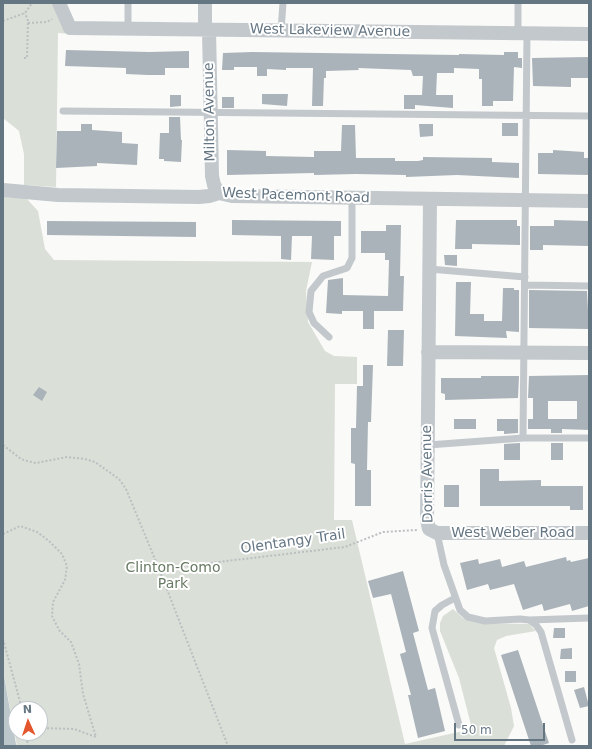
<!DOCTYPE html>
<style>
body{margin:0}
#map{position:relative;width:592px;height:749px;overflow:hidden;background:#fafaf8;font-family:"DejaVu Sans",sans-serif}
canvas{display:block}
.frame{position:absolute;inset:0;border:4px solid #657683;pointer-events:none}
.north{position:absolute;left:8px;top:701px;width:40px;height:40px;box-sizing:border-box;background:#fff;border:1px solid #c1c8cd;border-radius:50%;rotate:357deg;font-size:11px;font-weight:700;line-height:16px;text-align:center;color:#657683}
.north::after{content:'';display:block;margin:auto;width:14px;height:18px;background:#e4572e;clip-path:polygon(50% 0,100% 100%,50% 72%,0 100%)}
.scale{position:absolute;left:454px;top:723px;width:91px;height:18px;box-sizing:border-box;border:2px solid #657683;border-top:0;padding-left:5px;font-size:12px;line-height:14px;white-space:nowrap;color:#657683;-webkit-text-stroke:3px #fff;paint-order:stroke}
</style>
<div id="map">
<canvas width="592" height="749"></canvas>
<div class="frame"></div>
<div class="north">N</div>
<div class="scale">50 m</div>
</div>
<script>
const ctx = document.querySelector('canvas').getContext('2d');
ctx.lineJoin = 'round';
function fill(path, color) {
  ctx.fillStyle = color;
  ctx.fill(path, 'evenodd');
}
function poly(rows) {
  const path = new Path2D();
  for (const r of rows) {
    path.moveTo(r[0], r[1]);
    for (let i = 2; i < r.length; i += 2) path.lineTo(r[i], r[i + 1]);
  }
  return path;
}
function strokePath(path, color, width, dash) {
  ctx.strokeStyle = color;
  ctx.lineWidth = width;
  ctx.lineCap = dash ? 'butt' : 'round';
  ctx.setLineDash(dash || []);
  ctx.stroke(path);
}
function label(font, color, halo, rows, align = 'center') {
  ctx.font = font + ' "DejaVu Sans",sans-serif';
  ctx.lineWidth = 4;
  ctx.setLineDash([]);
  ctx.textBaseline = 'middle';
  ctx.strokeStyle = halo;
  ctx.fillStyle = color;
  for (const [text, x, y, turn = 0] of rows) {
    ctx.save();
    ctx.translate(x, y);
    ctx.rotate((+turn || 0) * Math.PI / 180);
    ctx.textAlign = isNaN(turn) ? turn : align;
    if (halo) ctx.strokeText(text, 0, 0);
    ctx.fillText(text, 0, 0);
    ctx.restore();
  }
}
fill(poly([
 [3,3,63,3,74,34,58,33,56,187,24,185,24,154,19,131,3,118],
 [3,197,26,198,38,211,45,249,54,260,312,262,306,291,308,322,325,351,334,356,357,357,357,384,335,384,334,520,352,520,405,744,472,729,459,678,440,631,440,623,443,616,453,609,463,618,481,623,529,624,536,631,506,636,497,640,494,648,511,708,514,726,504,746,17,746,3,670],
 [16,709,40,709,40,733,16,733]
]), '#dadfd7');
fill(poly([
 [3,670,16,744,17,746,3,746]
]), '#bbc7cb');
fill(poly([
 [66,50,149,52,189,51,189,68,165,68,165,75,148,75,126,74,126,68,65,66],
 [252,52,459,55,459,54,504,55,504,52,518,52,518,58,522,58,522,68,514,67,513,101,493,101,493,106,482,106,482,79,479,79,479,69,454,68,454,73,437,73,436,95,453,95,453,108,415,105,415,109,404,109,404,95,422,95,423,76,413,76,411,70,358,68,359,70,326,71,326,78,324,78,323,106,312,106,313,68,286,68,286,70,267,69,267,76,257,76,257,67,234,67,234,70,222,70,223,53],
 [589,57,589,78,571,78,571,87,533,86,532,58],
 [262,94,288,94,287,106,262,104],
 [170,95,181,95,181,106,170,107],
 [222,97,234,97,234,108,222,108],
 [169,117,180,117,181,140,182,140,181,162,164,161,164,159,159,159,160,133,169,133],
 [502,123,518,123,518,136,502,136],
 [81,124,92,124,92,130,122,132,122,143,138,144,137,165,97,163,97,166,56,168,57,131,81,131],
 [419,124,433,124,433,136,420,137],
 [342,125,355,125,356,158,395,158,395,161,418,161,423,160,423,157,492,158,492,162,519,163,519,178,457,175,406,177,406,175,356,174,314,175,314,173,227,175,227,150,266,151,266,156,314,157,314,151,341,151],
 [553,150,584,152,584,158,589,158,589,175,538,174,538,153,553,153],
 [232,220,341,221,341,236,334,236,334,260,311,259,312,236,292,236,291,260,281,259,281,236,232,235],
 [456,220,517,220,517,226,520,226,520,245,472,244,472,249,455,249],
 [554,220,589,221,589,246,543,245,543,250,530,250,530,226,554,226],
 [47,221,196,222,196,237,47,235],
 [386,225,401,225,400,276,404,276,403,311,374,311,374,329,363,329,363,311,342,311,342,314,326,313,328,280,343,278,343,295,388,296,389,260,385,260,385,253,361,253,361,231,386,231],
 [444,255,457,255,457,266,445,265],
 [456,282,471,282,470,314,484,314,484,321,502,321,503,288,514,288,514,290,519,290,519,332,506,331,507,338,455,336],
 [529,290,587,291,589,329,529,328],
 [388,330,404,330,403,366,387,366],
 [363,365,373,365,371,422,368,422,367,470,371,470,371,506,355,506,355,464,351,463,351,428,356,428,357,386,363,386],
 [589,375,589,430,562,429,562,433,551,433,551,429,528,429,528,419,533,419,533,398,528,398,529,376],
 [548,401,577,401,577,419,548,419],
 [481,376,519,376,518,398,445,400,445,394,441,393,441,378,481,378],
 [39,387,47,392,42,401,33,395],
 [454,419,476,419,476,429,454,429],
 [497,419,518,419,518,433,504,434,504,431,497,431],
 [520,443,520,460,504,460,504,444],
 [551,443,563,443,563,460,551,460],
 [480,469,499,469,499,481,541,480,541,486,583,486,583,510,570,510,570,506,480,506],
 [444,485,459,485,459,507,444,507],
 [566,557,567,561,570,560,571,562,589,558,589,606,572,611,570,604,544,611,542,604,523,610,514,584,490,590,488,584,467,590,460,563,478,559,479,564,500,559,502,567,524,561,526,567],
 [403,571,419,631,413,633,428,690,435,688,445,731,418,738,408,695,411,695,400,654,406,652,391,594,373,598,368,581],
 [554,628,565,628,565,638,553,638],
 [572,648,572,659,560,659,561,649],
 [518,650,549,743,540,746,531,746,501,655],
 [565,671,576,671,576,682,565,682],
 [584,687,589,706,580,708,574,690]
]), '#aab3b9');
strokePath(poly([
 [3,21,25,13,32,3],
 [28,23,47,22,52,19],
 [24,58,27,58,28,21,25,13],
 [3,445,21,459,27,461,36,463,67,457,85,459,95,462,119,479,126,489,159,569,228,746],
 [3,534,20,526,37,532,49,541,62,554,67,566,65,580,53,602,52,616,59,630,71,642,79,664,83,694,96,737,74,729,40,728],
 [159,569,345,547,383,532,417,530],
 [3,639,22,709],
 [26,733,28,746]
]), '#bbbfc2', 2, [2, 2]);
strokePath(poly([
 [128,29,128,3],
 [281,31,283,3],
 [518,33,518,3],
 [63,111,589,116],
 [429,269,525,277],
 [525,285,589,286],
 [329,337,314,323,309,312,311,291,323,276,347,268,352,258,352,198],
 [523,438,527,33],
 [428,445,523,438,589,438],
 [437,533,444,565,460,610,468,617,485,621,520,619,529,620,536,625,541,632,572,740],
 [455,598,442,605,435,611,432,628,459,725],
 [529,620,589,618]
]), '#c3c8cc', 7);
strokePath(poly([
 [59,3,70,28,589,34],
 [205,30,205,3],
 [209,30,212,176,214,185,219,193],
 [3,190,58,195,199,197,209,196,219,193,232,196,589,201],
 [430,199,427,520,429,529,437,533,589,533],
 [428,352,589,353]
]), '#c3c8cc', 14);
label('14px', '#657683', '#fff', [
 ["West Lakeview Avenue",330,31,1],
 ["Milton Avenue",210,112,-91],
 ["West Pacemont Road",296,196,2],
 ["Dorris Avenue",428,474,-91],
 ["West Weber Road",513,533],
 ["Olentangy Trail",293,542,-8]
]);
label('14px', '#687a64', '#fff', [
 ["Clinton-Como",173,568],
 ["Park",173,584]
]);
</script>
